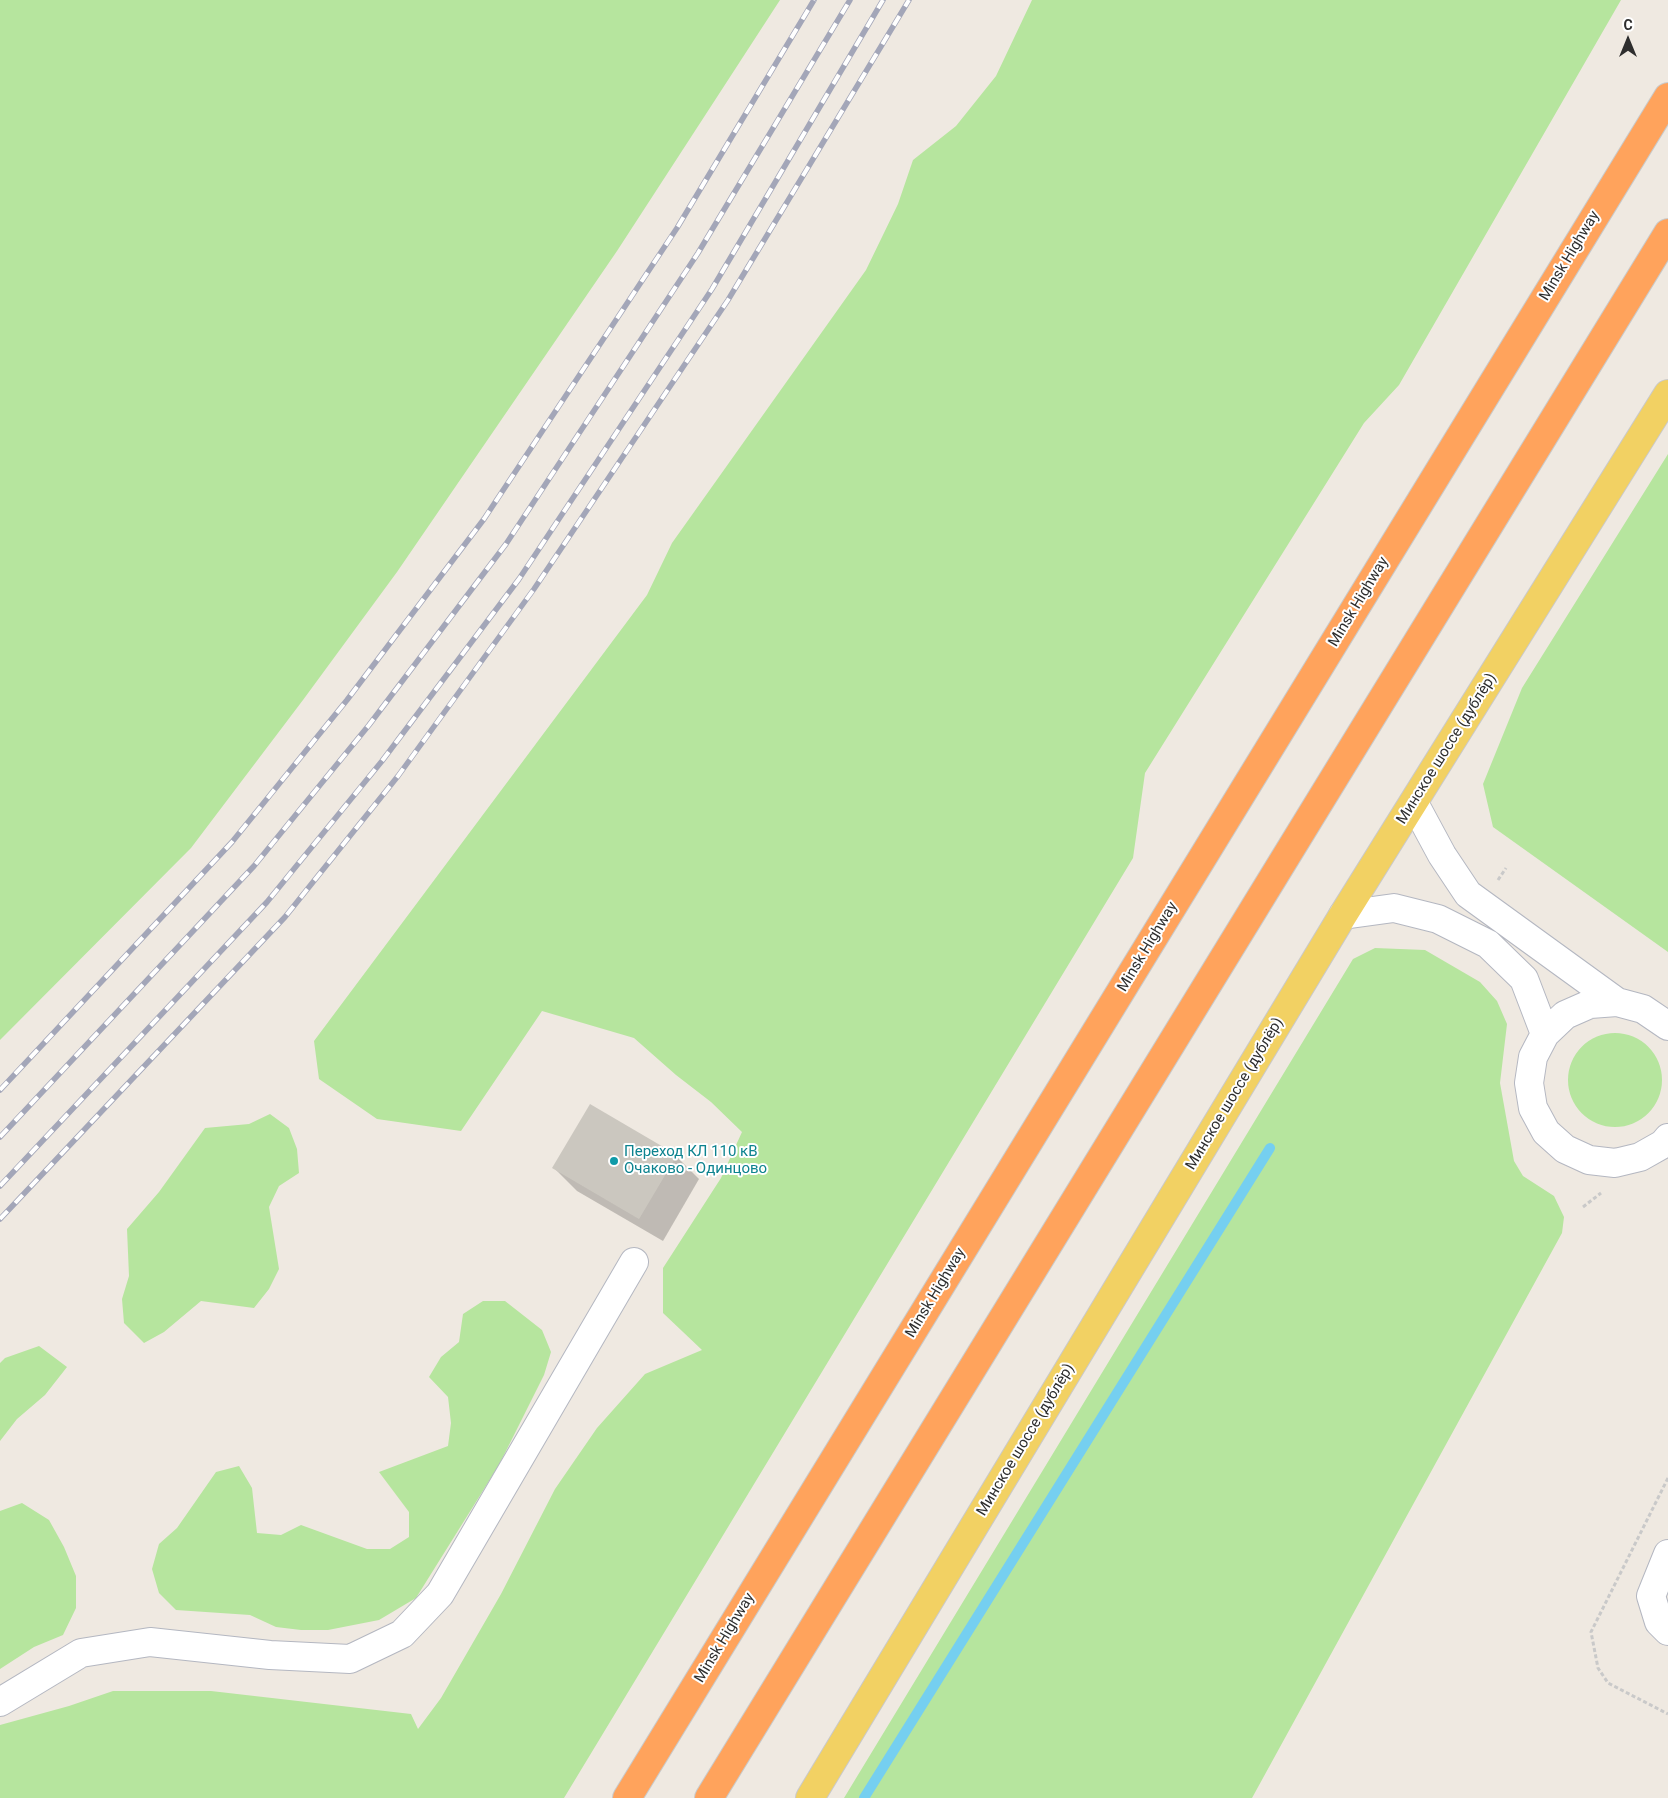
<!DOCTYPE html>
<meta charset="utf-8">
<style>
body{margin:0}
#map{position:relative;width:1668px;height:1798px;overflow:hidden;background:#efe9e1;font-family:Roboto,sans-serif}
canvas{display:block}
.north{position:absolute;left:1603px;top:15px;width:50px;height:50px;-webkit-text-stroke:4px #fff;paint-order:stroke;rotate:0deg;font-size:14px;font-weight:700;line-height:20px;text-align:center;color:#2e2e2e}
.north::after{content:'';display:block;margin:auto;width:18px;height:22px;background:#2e2e2e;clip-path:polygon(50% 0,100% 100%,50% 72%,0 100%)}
</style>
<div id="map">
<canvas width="1668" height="1798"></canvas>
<div class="north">С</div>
</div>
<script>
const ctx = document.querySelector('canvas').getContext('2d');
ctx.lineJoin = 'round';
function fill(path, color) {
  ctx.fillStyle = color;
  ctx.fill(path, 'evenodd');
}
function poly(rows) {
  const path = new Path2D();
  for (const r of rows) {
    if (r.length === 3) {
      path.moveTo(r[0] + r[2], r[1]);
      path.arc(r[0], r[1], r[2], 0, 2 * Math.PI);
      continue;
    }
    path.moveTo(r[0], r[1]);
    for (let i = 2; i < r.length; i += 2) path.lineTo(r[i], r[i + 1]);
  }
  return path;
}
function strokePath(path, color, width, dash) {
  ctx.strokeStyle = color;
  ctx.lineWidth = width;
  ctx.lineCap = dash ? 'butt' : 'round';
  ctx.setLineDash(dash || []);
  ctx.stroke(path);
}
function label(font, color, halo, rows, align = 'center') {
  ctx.font = font + ' Roboto,sans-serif';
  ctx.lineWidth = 4;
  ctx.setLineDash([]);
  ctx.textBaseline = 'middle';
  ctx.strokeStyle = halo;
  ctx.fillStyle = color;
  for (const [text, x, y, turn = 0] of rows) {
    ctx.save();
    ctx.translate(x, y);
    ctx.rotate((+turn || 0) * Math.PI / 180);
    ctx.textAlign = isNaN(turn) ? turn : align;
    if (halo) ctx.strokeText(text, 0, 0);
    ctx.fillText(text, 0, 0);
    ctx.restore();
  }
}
fill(poly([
 [0,0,780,0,617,251,397,572,303,700,191,848,0,1040],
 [1032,0,1621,0,1399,385,1364,423,1145,773,1133,858,564,1798,0,1798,0,1725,69,1706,113,1691,211,1691,411,1714,418,1729,441,1698,501,1594,555,1489,597,1428,645,1374,702,1350,663,1313,663,1268,721,1178,742,1132,711,1102,676,1075,634,1038,542,1011,461,1131,377,1119,319,1079,314,1041,647,595,672,543,866,270,898,204,913,160,956,126,996,76],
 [1668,454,1668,952,1493,827,1483,784,1522,688],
 [1375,948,1425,950,1480,982,1497,1001,1507,1024,1500,1083,1514,1161,1523,1176,1554,1196,1564,1217,1562,1233,1252,1798,844,1798,1353,959],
 [1615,1080,47],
 [270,1114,289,1128,297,1149,299,1173,279,1186,269,1207,279,1269,269,1289,254,1308,201,1301,164,1332,144,1343,124,1323,122,1299,129,1276,127,1229,159,1192,205,1128,249,1124],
 [483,1301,505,1301,542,1330,551,1352,544,1375,499,1465,416,1598,379,1620,328,1630,301,1630,276,1627,250,1615,176,1610,159,1593,152,1569,159,1544,177,1528,216,1472,239,1466,252,1488,257,1533,281,1535,301,1525,367,1549,390,1549,409,1537,409,1512,379,1472,448,1446,451,1423,448,1397,429,1377,441,1357,459,1342,463,1314],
 [39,1346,67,1367,45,1395,17,1419,0,1441,0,1363,5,1358],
 [22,1503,49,1520,64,1547,76,1576,76,1608,63,1635,34,1647,0,1669,0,1511]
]), '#b6e59e');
fill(poly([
 [676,1156,699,1179,663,1241,577,1191,554,1168]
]), '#0003');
strokePath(poly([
 [864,1798,1270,1148]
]), '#75cff0', 10);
fill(poly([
 [590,1104,677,1155,639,1219,552,1168]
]), '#cbc7bf');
const minor = poly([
 [1414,803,1442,855,1468,894,1617,1002],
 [1343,915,1394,908,1438,919,1488,944,1524,979,1545,1034],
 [1668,1026,1643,1009,1617,1002,1590,1004,1565,1015,1545,1034,1533,1057,1529,1083,1533,1108,1546,1132,1565,1149,1589,1160,1615,1163,1640,1157,1663,1144,1668,1138],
 [1668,1554,1651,1596,1659,1622,1668,1631],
 [0,1702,81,1653,150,1642,270,1655,350,1659,402,1634,440,1594,634,1262]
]);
const major = poly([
 [810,1798,1343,915,1668,394]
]);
const highway = poly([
 [627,1798,1668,97],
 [709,1798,1668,233]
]);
strokePath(minor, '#b4b7c1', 30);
strokePath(major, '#c9c9c9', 30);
strokePath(highway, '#c9c9c9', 30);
strokePath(poly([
 [1498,880,1506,868],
 [1583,1207,1601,1193],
 [1668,1478,1591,1632,1598,1668,1608,1683,1668,1714]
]), '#c9c9c9', 3, [4, 2.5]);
strokePath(minor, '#fff', 28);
strokePath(major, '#f2d163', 28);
strokePath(highway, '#ffa35c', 28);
const rail = poly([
 [0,1090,232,842,347,700,484,519,677,228,814,0],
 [0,1137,254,866,369,725,506,544,698,253,850,0],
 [0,1186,267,902,382,761,519,579,712,289,883,0],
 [0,1219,285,917,398,776,534,589,728,300,909,0]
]);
strokePath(rail, '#a3a6b8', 5.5);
strokePath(rail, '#fff', 4, [11]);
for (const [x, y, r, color] of [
 [614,1161,5,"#0f9aa8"]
]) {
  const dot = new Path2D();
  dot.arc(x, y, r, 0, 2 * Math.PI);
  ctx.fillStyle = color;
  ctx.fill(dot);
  strokePath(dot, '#fff', 2);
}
label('15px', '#2e2e2e', '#fff', [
 ["Minsk Highway",1570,256,-59],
 ["Minsk Highway",1359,602,-59],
 ["Минское шоссе (дублёр)",1447,749,-58],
 ["Minsk Highway",1148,947,-59],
 ["Минское шоссе (дублёр)",1235,1094,-59],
 ["Minsk Highway",936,1293,-59],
 ["Минское шоссе (дублёр)",1026,1440,-59],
 ["Minsk Highway",725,1638,-59]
]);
label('15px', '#0d838f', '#fff', [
 ["Переход КЛ 110 кВ",624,1152],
 ["Очаково - Одинцово",624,1169]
], 'left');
</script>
